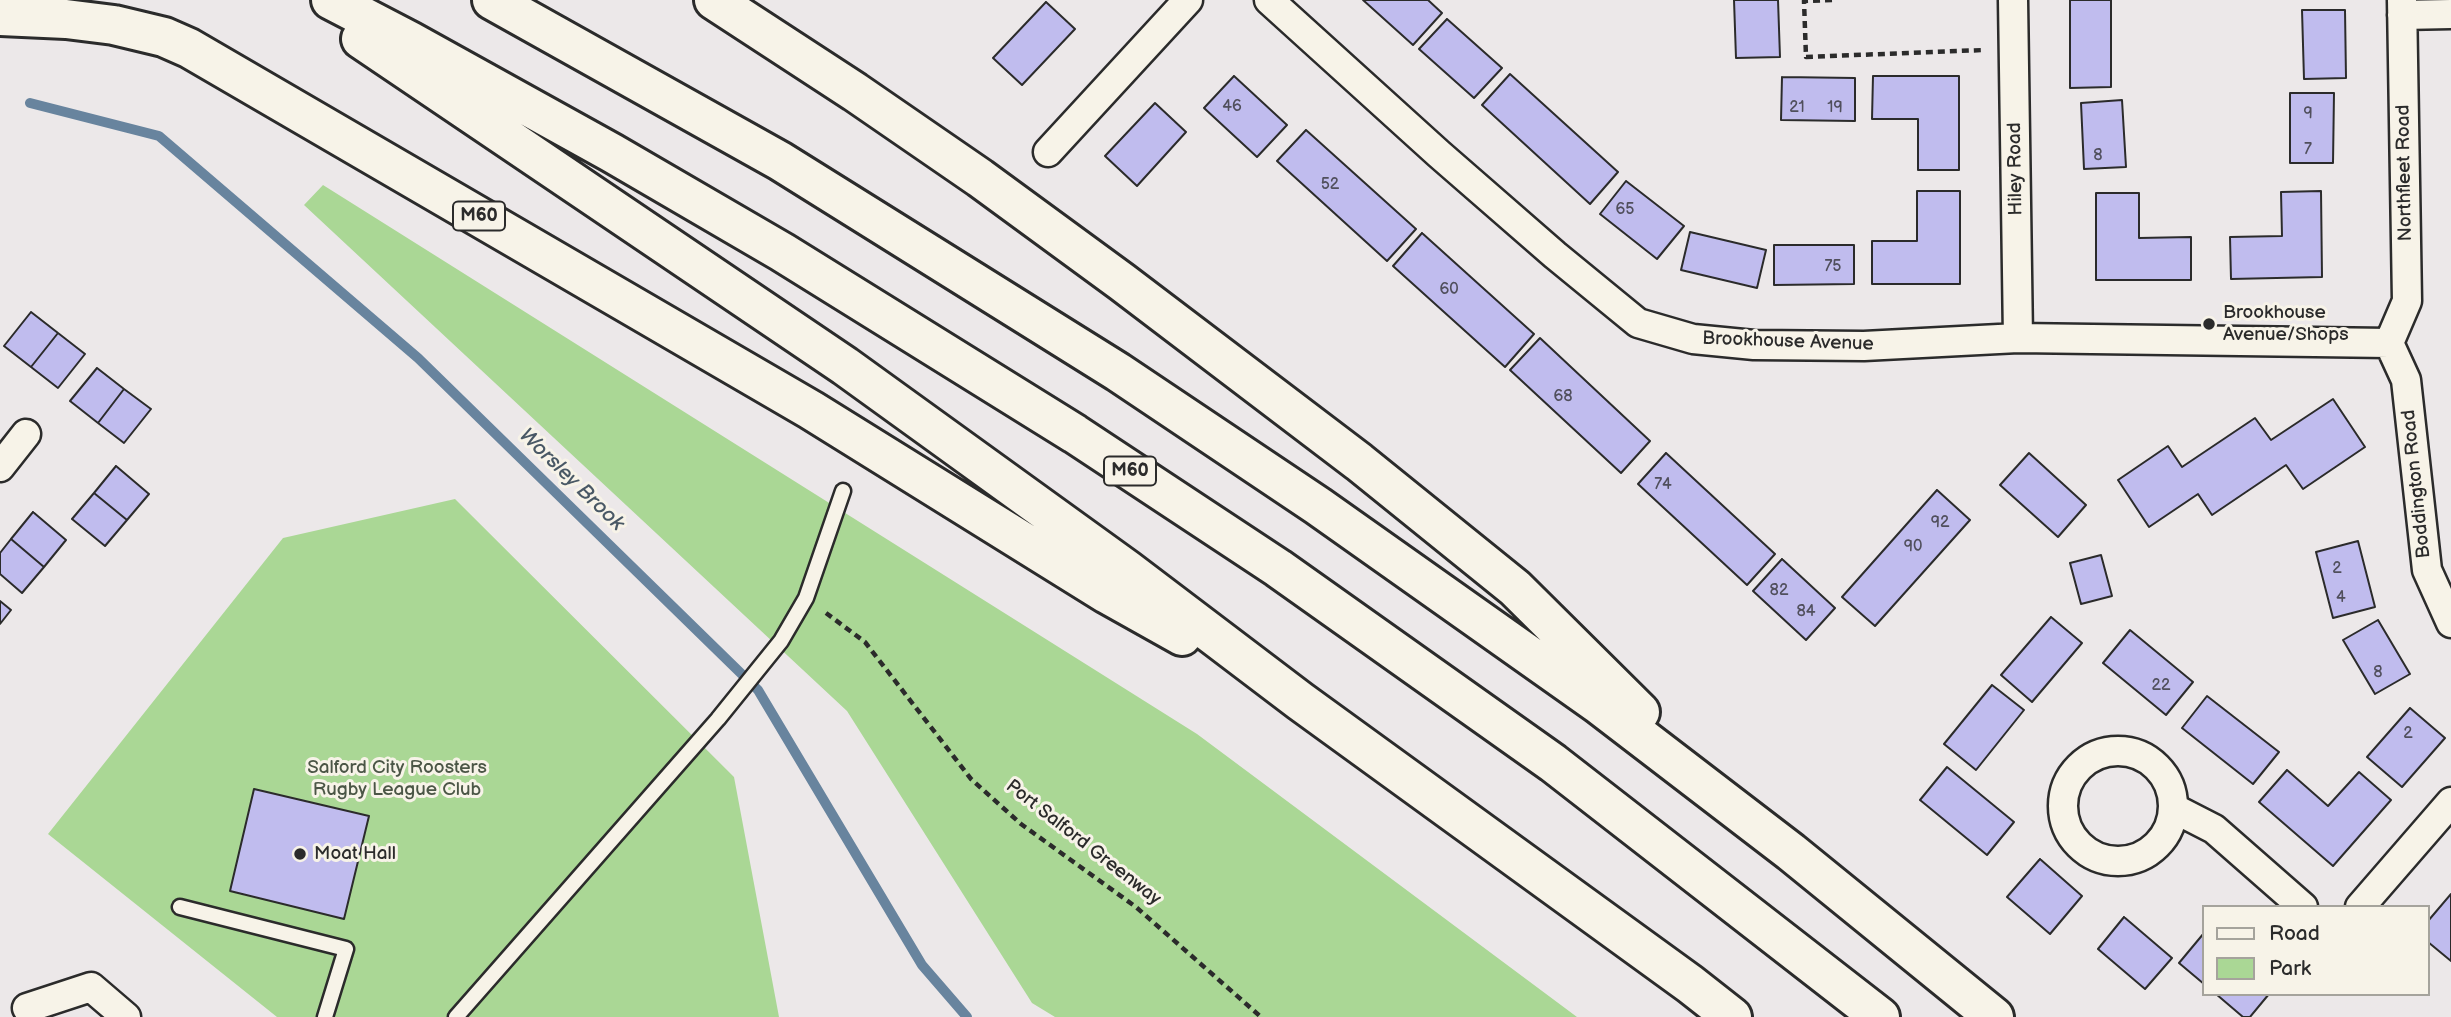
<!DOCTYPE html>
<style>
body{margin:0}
#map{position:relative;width:2451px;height:1017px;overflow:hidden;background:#ece8e9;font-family:"Balsamiq Sans",sans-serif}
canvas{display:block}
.legend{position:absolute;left:2202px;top:905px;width:228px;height:91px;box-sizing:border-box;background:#f7f3e8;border:2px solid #a5a39c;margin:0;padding:9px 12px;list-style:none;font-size:21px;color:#2b2b2b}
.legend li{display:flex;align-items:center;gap:14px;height:35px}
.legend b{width:35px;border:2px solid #a5a39c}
</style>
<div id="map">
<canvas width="2451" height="1017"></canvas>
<ul class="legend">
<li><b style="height:9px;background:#f7f3e8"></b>Road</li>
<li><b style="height:19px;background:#aad795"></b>Park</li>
</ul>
</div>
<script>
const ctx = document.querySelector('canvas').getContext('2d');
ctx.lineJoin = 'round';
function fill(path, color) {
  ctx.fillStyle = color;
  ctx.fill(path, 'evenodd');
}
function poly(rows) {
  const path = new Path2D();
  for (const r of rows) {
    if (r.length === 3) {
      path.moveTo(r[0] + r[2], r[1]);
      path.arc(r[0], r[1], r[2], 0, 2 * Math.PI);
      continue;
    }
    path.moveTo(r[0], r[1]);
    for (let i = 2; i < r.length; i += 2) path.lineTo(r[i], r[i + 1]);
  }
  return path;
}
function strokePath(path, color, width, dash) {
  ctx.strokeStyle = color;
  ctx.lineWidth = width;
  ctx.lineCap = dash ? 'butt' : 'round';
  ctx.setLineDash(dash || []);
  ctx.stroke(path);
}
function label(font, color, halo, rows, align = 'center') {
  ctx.font = font + ' "Balsamiq Sans",sans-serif';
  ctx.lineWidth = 6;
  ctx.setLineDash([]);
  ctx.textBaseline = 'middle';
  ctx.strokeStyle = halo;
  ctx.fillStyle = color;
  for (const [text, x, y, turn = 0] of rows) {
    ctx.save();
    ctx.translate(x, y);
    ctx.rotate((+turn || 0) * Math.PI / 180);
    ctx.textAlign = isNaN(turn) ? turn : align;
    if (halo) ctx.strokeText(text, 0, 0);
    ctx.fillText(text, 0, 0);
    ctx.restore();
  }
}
fill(poly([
 [323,185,1197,734,1577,1017,1055,1017,1032,1003,847,711,304,205],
 [455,499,734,777,779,1017,277,1017,48,834,283,538]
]), '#aad795');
strokePath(poly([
 [30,103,159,136,418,358,758,690,922,965,967,1017]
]), '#68849e', 10);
const building = poly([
 [1363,0,1428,0,1442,13,1413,45,1363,0],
 [1734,0,1778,0,1780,57,1736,58,1734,0],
 [2070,0,2111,0,2111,87,2070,88,2070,0],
 [1046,2,1075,29,1022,85,993,58,1046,2],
 [2302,10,2345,10,2346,78,2304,79,2302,10],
 [1447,19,1502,68,1474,98,1419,49,1447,19],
 [1510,74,1618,172,1590,204,1482,105,1510,74],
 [1234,76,1287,125,1257,157,1204,108,1234,76],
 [1873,76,1959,76,1959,170,1918,170,1918,119,1872,119,1873,76],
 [1782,77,1855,78,1855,121,1781,120,1782,77],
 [2290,93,2334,93,2333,163,2290,163,2290,93],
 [2122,100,2126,167,2084,169,2081,103,2122,100],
 [1155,103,1186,132,1137,186,1105,156,1155,103],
 [1306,130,1416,229,1387,261,1277,161,1306,130],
 [1626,181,1684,226,1657,259,1600,214,1626,181],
 [1917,191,1960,191,1960,284,1872,284,1872,241,1917,241,1917,191],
 [2321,191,2322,277,2231,279,2230,237,2282,236,2281,192,2321,191],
 [2096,193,2139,193,2139,238,2191,237,2191,280,2096,280,2096,193],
 [1690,232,1766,250,1757,288,1681,270,1690,232],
 [1422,233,1534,334,1505,367,1393,266,1422,233],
 [1774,245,1854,245,1854,284,1774,285,1774,245],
 [31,312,58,333,31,367,4,346,31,312],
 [58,333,85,354,58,388,31,367,58,333],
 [1540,338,1650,441,1621,473,1510,370,1540,338],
 [97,368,124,389,98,423,70,401,97,368],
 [124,389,151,409,124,443,98,423,124,389],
 [2333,399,2365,447,2303,489,2286,465,2212,515,2198,494,2149,527,2118,480,2168,446,2182,467,2255,418,2271,440,2333,399],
 [1666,453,1775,554,1747,585,1638,484,1666,453],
 [2029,453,2086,505,2058,537,2000,485,2029,453],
 [116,466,149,494,127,520,94,493,116,466],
 [1937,490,1970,520,1875,626,1842,597,1937,490],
 [94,493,127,520,105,546,72,519,94,493],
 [33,512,66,540,44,567,11,539,33,512],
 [11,539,44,567,22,593,0,574,0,553,11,539],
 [2358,541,2375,607,2333,618,2316,552,2358,541],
 [2101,555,2112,596,2081,604,2070,563,2101,555],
 [1782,559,1835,608,1806,640,1753,591,1782,559],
 [0,601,11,610,0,624,0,601],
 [2051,617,2082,643,2032,702,2001,675,2051,617],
 [2378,620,2410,674,2375,694,2343,640,2378,620],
 [2130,630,2193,682,2166,715,2103,663,2130,630],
 [1992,685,2024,710,1976,770,1944,744,1992,685],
 [2207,696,2279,752,2253,784,2182,728,2207,696],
 [2410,708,2445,738,2402,787,2367,757,2410,708],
 [1947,767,2014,822,1987,855,1920,800,1947,767],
 [2287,770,2328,806,2359,772,2391,800,2333,866,2259,802,2287,770],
 [254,789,369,816,344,919,230,891,254,789],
 [2040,859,2082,896,2050,934,2007,897,2040,859],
 [2451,894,2451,961,2428,942,2428,921,2451,894],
 [2124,917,2172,958,2145,989,2098,949,2124,917],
 [2204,933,2204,984,2179,963,2204,933],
 [2216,994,2269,994,2250,1017,2243,1017,2216,994]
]);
fill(building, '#c0bcee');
strokePath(building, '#2b2b2b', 2);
const lane = poly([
 [180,907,346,949,325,1017],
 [456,1017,718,719,781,641,806,598,843,491]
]);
const street = poly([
 [1269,0,1439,154,1555,255,1638,323,1693,339,1754,345,1864,346,2018,338,2389,343],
 [2013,0,2018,338],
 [2402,15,2451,14],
 [1048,152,1188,0],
 [2389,343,2407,301,2402,0],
 [2389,343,2406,380,2427,570,2451,623],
 [0,467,26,434],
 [2118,806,55],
 [2173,808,2214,829,2303,907],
 [2360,907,2451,802],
 [27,1008,91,987,126,1017]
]);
const highway = poly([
 [331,0,410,41,612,153,782,252,1075,434,1278,568,1553,763,1880,1017],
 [492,0,780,161,1118,372,1318,506,1598,704,1791,852,1994,1017],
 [714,0,855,92,980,178,1122,282,1359,462,1515,588,1640,712],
 [0,16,66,19,114,25,164,37,189,48,811,410,1107,594,1182,636],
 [361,39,845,366,1126,569,1300,701,1690,984,1732,1017]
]);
strokePath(lane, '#2b2b2b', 19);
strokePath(street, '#2b2b2b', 33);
strokePath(highway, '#2b2b2b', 44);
strokePath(poly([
 [1832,0,1804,1,1806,57,1984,50],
 [826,613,865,642,971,779,1021,824,1136,907,1261,1017]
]), '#2b2b2b', 4.5, [7, 5]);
strokePath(lane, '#f7f3e8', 14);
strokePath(street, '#f7f3e8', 28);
strokePath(highway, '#f7f3e8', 38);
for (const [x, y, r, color] of [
 [2209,324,7,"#2b2b2b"],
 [300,854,7,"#2b2b2b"]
]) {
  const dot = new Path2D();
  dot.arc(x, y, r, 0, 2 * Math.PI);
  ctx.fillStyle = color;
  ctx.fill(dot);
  strokePath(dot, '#f7f3e8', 2.5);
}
label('16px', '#504f5c', null, [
 ["46",1232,107],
 ["21",1797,108],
 ["19",1835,108],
 ["9",2308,114],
 ["7",2308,150],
 ["8",2098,156],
 ["52",1330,185],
 ["65",1625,210],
 ["75",1833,267],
 ["60",1449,290],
 ["68",1563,397],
 ["74",1663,485],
 ["92",1940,523],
 ["90",1913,547],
 ["2",2337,569],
 ["82",1779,591],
 ["4",2341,598],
 ["84",1806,612],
 ["8",2378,673],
 ["22",2161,686],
 ["2",2408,734]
]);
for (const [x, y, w] of [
 [479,216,52],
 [1130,471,52]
]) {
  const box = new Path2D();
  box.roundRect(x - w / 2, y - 14.5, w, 29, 5);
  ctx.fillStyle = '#f7f3e8';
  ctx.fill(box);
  strokePath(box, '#2b2b2b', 2);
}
label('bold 18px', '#2b2b2b', null, [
 ["M60",479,216],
 ["M60",1130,471]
]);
label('19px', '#2b2b2b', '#f7f3e8', [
 ["Hiley Road",2016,169,-91],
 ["Northfleet Road",2405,173,-91],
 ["Brookhouse Avenue",1788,342,2],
 ["Boddington Road",2417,484,-96],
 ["Port Salford Greenway",1083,843,38]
]);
label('19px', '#2b2b2b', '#f7f3e8', [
 ["Brookhouse",2223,313],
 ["Avenue/Shops",2223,335],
 ["Moat Hall",314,854]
], 'left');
label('19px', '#4b5646', '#f7f3e8', [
 ["Salford City Roosters",397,768],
 ["Rugby League Club",397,790]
]);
label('italic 21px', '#495865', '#f7f3e8', [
 ["Worsley Brook",571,480,44]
]);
</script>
